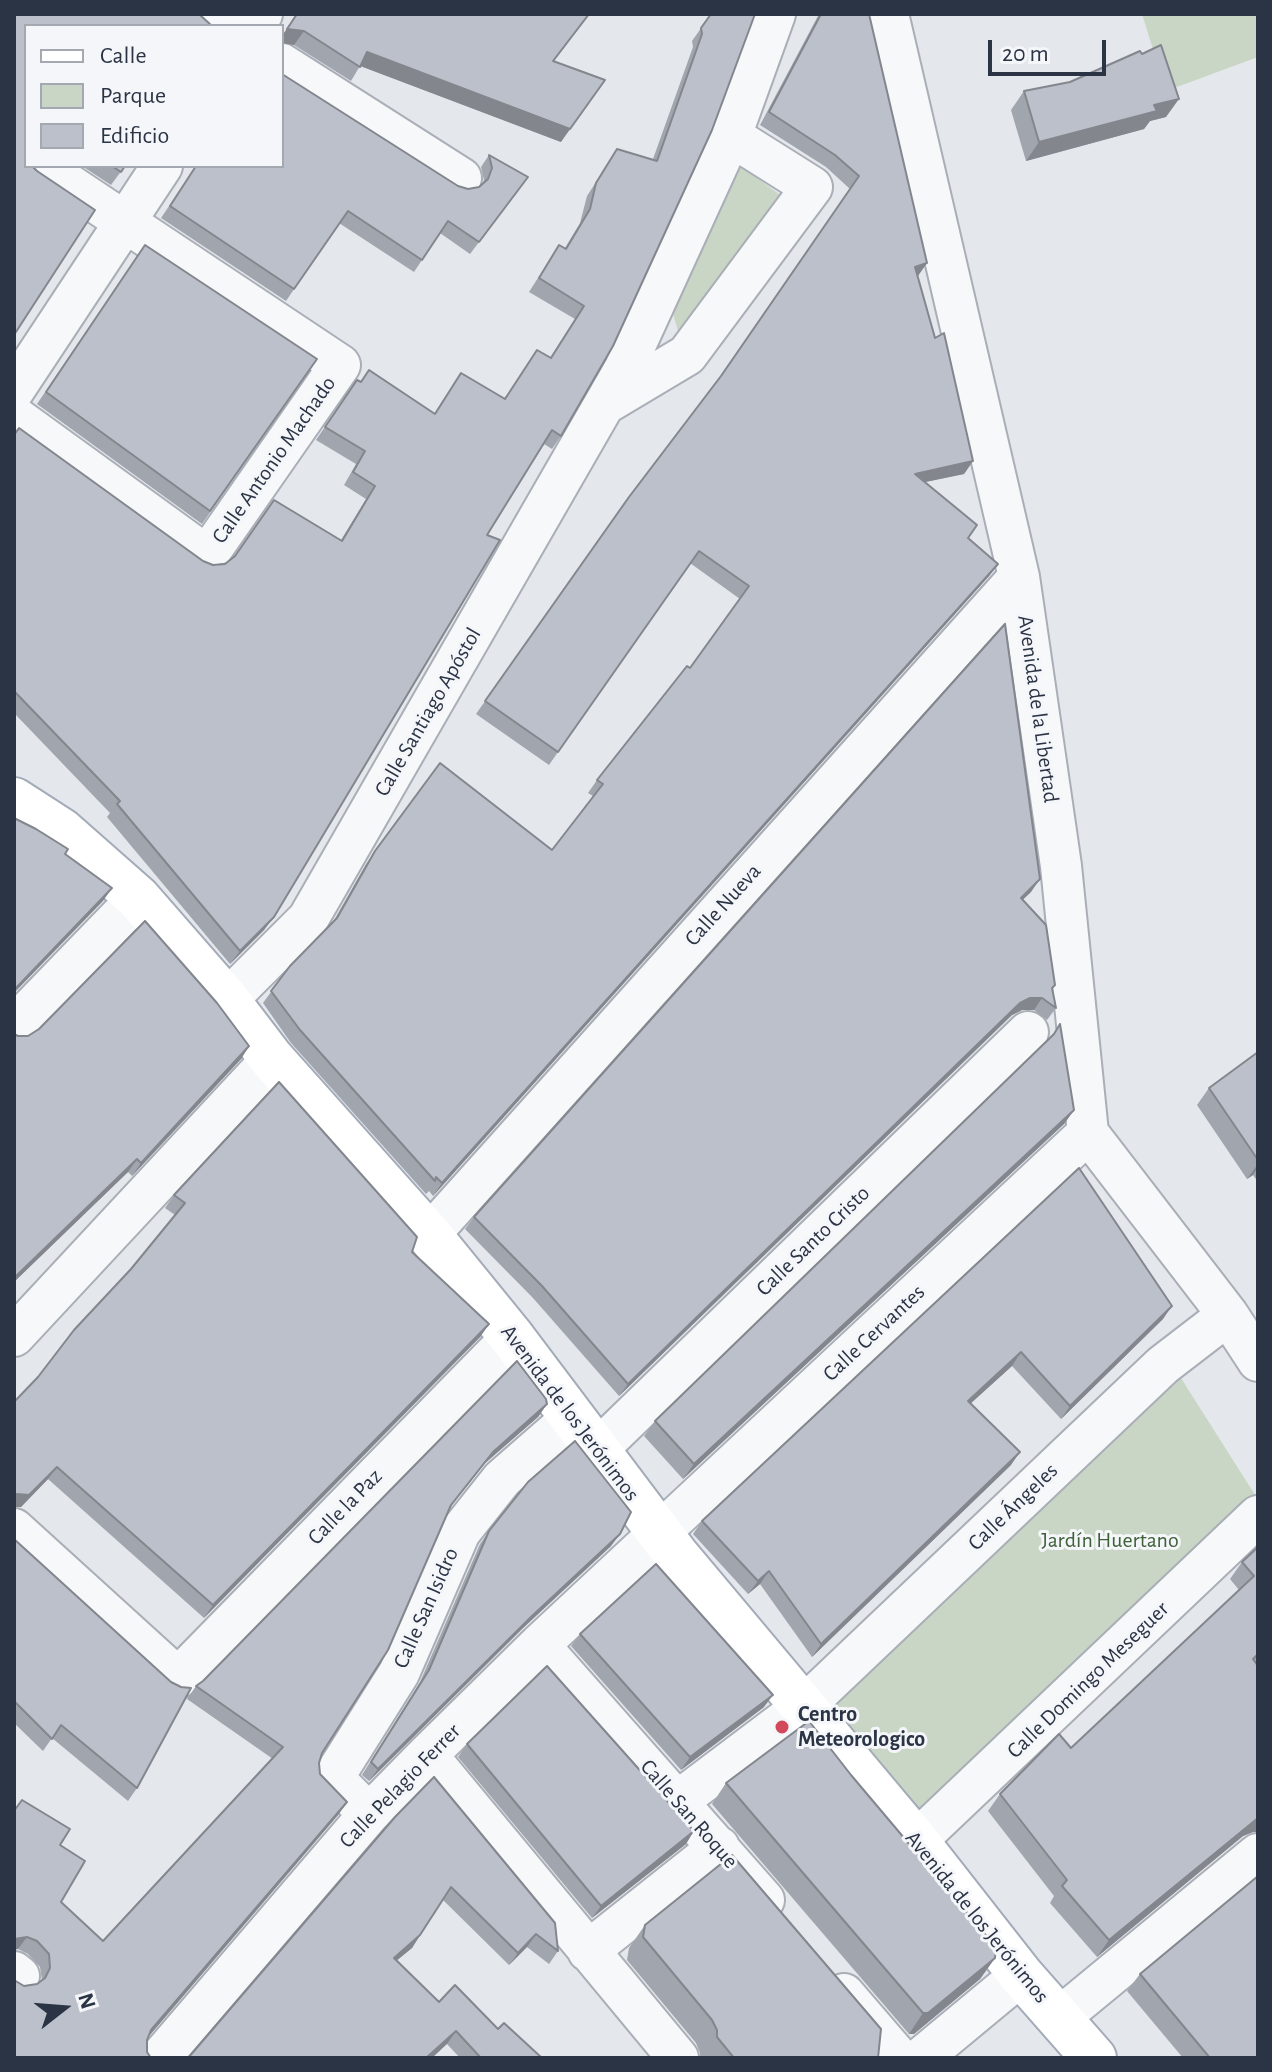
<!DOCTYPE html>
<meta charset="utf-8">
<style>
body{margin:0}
#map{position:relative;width:1272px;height:2072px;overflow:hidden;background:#e4e7ec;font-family:"Alegreya Sans",sans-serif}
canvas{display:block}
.frame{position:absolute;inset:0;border:16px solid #2b3445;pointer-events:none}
.legend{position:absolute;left:24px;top:24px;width:260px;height:144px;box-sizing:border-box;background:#f4f6f9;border:2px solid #a4a8b1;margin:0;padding:10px 14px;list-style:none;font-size:24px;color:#2b3445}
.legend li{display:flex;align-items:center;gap:16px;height:40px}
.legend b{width:40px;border:2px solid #a4a8b1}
.north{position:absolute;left:24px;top:1968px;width:80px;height:80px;-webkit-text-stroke:6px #f4f6f9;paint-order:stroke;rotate:73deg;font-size:22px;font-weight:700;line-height:32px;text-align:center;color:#2b3445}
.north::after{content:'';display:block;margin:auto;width:28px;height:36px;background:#2b3445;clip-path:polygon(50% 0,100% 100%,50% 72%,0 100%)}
.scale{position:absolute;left:988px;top:40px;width:118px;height:36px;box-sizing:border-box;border:4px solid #2b3445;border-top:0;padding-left:10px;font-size:24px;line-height:28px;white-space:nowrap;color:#2b3445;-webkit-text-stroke:6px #f4f6f9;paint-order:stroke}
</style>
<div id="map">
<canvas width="1272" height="2072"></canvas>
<div class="frame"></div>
<ul class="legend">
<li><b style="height:10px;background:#fff"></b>Calle</li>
<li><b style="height:22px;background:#c9d6c5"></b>Parque</li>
<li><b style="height:22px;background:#bbc0ca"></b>Edificio</li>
</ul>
<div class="north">N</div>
<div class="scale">20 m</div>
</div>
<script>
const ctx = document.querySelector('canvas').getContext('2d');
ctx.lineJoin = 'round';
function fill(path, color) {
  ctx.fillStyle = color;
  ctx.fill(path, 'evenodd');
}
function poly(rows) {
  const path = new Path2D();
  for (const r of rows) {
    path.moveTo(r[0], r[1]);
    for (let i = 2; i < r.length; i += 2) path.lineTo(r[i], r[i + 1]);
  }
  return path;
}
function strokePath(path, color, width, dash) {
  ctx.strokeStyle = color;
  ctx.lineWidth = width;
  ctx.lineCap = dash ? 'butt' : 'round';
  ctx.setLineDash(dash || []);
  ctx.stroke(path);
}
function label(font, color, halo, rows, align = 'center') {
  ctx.font = font + ' "Alegreya Sans",sans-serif';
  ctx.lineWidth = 6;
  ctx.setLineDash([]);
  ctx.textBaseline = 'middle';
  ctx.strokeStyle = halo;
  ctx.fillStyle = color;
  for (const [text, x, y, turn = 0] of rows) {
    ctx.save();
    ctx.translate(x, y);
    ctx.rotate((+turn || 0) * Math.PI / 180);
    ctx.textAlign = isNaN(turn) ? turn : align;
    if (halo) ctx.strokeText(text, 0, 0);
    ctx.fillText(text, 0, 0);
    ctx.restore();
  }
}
fill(poly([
 [1142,14,1258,14,1258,57,1166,91],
 [734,161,783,197,679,334,673,314],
 [1179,1375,1257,1498,909,1826,820,1721]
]), '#c9d6c5');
const minor = poly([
 [206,14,224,26],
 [888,14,1019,577,1061,866,1088,1133,1228,1315,1258,1361],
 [254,26,262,14],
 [282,64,461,178],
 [14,390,162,166],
 [605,404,687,355,812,187,731,136],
 [14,416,207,556,340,365,41,166],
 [227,1000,308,919,624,370,731,136,775,14],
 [14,1026,138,898],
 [429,1235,1019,577],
 [14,1336,272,1059],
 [598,1449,1028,1032],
 [14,1529,178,1678,512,1337],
 [539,1645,764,1900],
 [427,1755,678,2058],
 [678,1801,804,1706,1163,1365,1228,1315],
 [369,1814,333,1778,399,1673,460,1532,502,1479,573,1417],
 [916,1841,1258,1516],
 [588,1951,719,1847],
 [14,1972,19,1976],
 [844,1994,899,2058],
 [1059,2018,1258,1854],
 [160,2058,369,1814,427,1755,539,1645,1088,1133],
 [921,2058,1021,1975]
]);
const major = poly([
 [14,800,62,831,138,898,227,1000,272,1059,429,1235,512,1337,677,1556,916,1841,1021,1975,1094,2058]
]);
strokePath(minor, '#a9aeb7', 44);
strokePath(major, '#a3abb8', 48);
strokePath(minor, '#f7f8fa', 40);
strokePath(major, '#fff', 44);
fill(poly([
 [296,14,590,14,554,61,561,142,360,66,351,81,294,45,282,43,282,36],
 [711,14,561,436,552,449,544,444,487,535,264,930,230,964,107,817,110,813,14,713,14,435,203,561,213,565,341,540,366,499,344,485,356,464,316,440,357,380,434,414,461,373,504,398,550,358,575,319,529,292,559,245,565,248,580,223,587,196,617,149,653,159,693,47,692,41],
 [819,14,869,14,918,276,917,276,973,461,964,474,925,482,968,538,998,564,989,576,433,1196,429,1191,426,1194,291,1043,263,1003,290,966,333,922,366,864,440,763,552,850,593,796,588,793,597,780,690,668,740,599,690,563,549,765,476,714,629,497,719,378,850,189,826,167,760,125],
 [1024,91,1166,117,1150,121,1144,129,1026,161,1011,110],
 [489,155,528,177,470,254,440,233,414,272,339,223,286,301,161,218,196,166,458,186,468,189,479,187,482,184,484,180,481,167],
 [82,166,125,166,111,185],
 [145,245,317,359,202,524,37,404],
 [1031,892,1022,900,1055,985,1052,989,1056,1008,1047,1020,1034,1010,1022,1010,1012,1015,619,1396,533,1298,465,1229,474,1217],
 [1060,1024,1074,1110,1064,1124,683,1479,644,1436,655,1421,1051,1037],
 [14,1034,18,1036,249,1046,241,1059,132,1176,128,1172,14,1282],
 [1258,1052,1258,1182,1253,1175,1247,1179,1197,1105,1209,1088],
 [1079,1168,1163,1319,1061,1419,1012,1366,971,1403,1011,1465,812,1657,760,1584,748,1594,693,1534,702,1521],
 [174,1195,412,1252,489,1324,480,1337,204,1618,48,1479,21,1507,14,1507,14,1402,38,1377,131,1269,175,1215,165,1208],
 [547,1404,538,1417,484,1464,449,1509,322,1753,319,1763,320,1774,347,1802,338,1815,149,2036,147,2040,147,2052,24,1986,37,1984,42,1980,40,1967,28,1954,18,1949,60,1845,61,1902,103,1941,273,1759,187,1699,196,1686,203,1681],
 [489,1531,611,1546,523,1628,369,1781,362,1775,420,1682,480,1544],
 [14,1539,137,1788,128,1801,52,1738,43,1751,14,1723],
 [1258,1547,1258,1660,1255,1663,1253,1832,1243,1836,1097,1957,1050,1903,1054,1896,988,1811,1000,1794,1071,1748,1239,1590,1230,1579,1242,1562],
 [580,1634,764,1707,681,1770,571,1646],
 [467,1744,686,1844,592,1918,458,1757],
 [851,1775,995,1958,980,1979,914,2034,909,2034,712,1804,726,1783],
 [395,1817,558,1951,549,1964,527,1947,509,1965,443,1900,412,1948,396,1961,439,2002,498,2029,542,2058,460,2058,447,2044,188,2058],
 [645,1925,878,2058,700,2058,700,2053,696,2043,627,1960,629,1948],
 [1140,1974,1258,2058,1183,2058,1127,1991]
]), '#a1a5ae');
fill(poly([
 [287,29,304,31,294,45,282,43,282,36],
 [367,52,605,80,561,142,358,65],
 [1179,99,1166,117,1150,121,1144,129,1026,161,1039,142,1154,105],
 [927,263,918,276,906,280,915,267],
 [973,461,964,474,906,486,915,474],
 [998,564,989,576,433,1196,442,1183],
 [1040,879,1031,892,1012,910,1021,898],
 [112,888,103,901,14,993,14,990],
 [274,917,264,930,230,964,240,951],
 [1030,998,1042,998,1034,1010,1022,1010,1012,1015,619,1396,628,1384,1020,1003],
 [249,1046,241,1059,132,1176,141,1163],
 [1074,1110,1064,1124,683,1479,694,1464],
 [137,1159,128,1172,14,1282,14,1278],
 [1258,1164,1258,1167,1253,1175,1247,1179],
 [1172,1306,1163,1319,1061,1419,1070,1406],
 [489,1324,480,1337,204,1618,213,1605],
 [1021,1352,1012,1366,959,1414,968,1401],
 [547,1404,538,1417,484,1464,442,1518,493,1452],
 [1020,1452,1011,1465,812,1657,821,1644],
 [57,1467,48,1479,21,1507,14,1507,14,1496],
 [620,1534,611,1546,523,1628,369,1781,378,1769,532,1616],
 [769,1571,760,1584,748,1594,758,1581],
 [773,1695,764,1707,681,1770,690,1757],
 [347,1802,338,1815,143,2043,151,2030],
 [1258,1818,1258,1832,1253,1832,1243,1836,1097,1957,1109,1940],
 [694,1831,686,1844,592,1918,601,1906],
 [536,1934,527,1947,509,1965,518,1953],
 [420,1935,412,1948,385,1970,394,1958],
 [27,1937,18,1949,14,1950,14,1939],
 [995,1958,980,1979,914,2034,909,2034,923,2013],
 [456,2031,447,2044,432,2058,426,2058]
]), '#83868d');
const building = poly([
 [14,14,199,14,212,26,26,26,26,166,32,166,37,171,95,210,14,335,14,14],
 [297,14,589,14,553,61,605,80,570,129,367,52,360,67,304,31,287,29,297,14],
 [711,14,755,14,712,130,613,346,561,436,552,430,487,535,500,540,274,917,240,951,117,804,120,801,14,691,14,435,19,428,203,561,213,565,225,564,235,556,274,500,342,541,375,486,353,472,365,451,325,427,357,380,361,382,369,370,435,414,461,373,505,399,537,350,551,358,584,306,539,278,559,245,566,249,590,209,596,183,617,149,657,161,702,34,701,28,711,14],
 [821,14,869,14,927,263,915,267,935,338,944,333,973,461,915,474,977,525,968,538,998,564,442,1183,436,1177,435,1181,300,1030,271,991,290,966,337,918,375,851,440,763,552,850,603,784,597,780,687,666,690,668,749,586,699,551,558,752,485,701,629,497,721,376,859,176,835,155,769,112,821,14],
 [1161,45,1179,99,1154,105,1157,111,1039,142,1024,91,1070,82,1140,51,1142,54,1161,45],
 [282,74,458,186,468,189,479,187,488,179,492,168,489,155,528,177,479,242,448,221,422,260,348,211,294,289,170,206,196,166,282,166,282,74],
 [112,166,125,166,121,172,112,166],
 [145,245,317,359,210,511,46,392,145,245],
 [1005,624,1040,879,1021,898,1046,925,1055,985,1052,988,1056,1008,1042,998,1030,998,1020,1003,628,1384,542,1286,474,1217,1005,624],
 [14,818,36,829,68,849,65,854,112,888,14,990,14,818],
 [145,921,217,1003,249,1046,141,1163,137,1159,14,1278,14,1034,18,1036,28,1036,39,1029,145,921],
 [1060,1024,1074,1110,694,1464,655,1421,1054,1034,1060,1024],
 [1258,1052,1258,1160,1209,1088,1258,1052],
 [279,1082,417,1237,412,1252,489,1324,213,1605,57,1467,29,1495,17,1494,14,1496,14,1402,38,1377,74,1330,131,1269,185,1203,174,1195,279,1082],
 [1079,1168,1172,1306,1070,1406,1021,1352,968,1401,1020,1452,821,1644,769,1571,758,1581,702,1521,1079,1168],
 [517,1361,546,1399,547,1404,493,1452,451,1505,388,1650,322,1753,319,1763,320,1774,347,1802,151,2030,147,2040,147,2052,151,2058,14,2058,14,1980,24,1986,37,1984,45,1978,50,1968,49,1954,37,1941,27,1937,14,1939,14,1811,22,1800,70,1829,60,1845,85,1861,61,1902,103,1941,283,1747,196,1686,203,1681,517,1361],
 [575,1441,631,1512,620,1534,532,1616,378,1769,371,1762,429,1670,489,1531,528,1482,575,1441],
 [14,1539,171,1682,181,1687,191,1688,137,1788,61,1725,52,1739,14,1701,14,1539],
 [1258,1547,1258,1654,1253,1659,1258,1666,1258,1818,1109,1940,1062,1886,1067,1880,1000,1794,1059,1734,1071,1748,1254,1576,1242,1562,1258,1547],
 [656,1564,773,1695,690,1757,580,1634,656,1564],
 [547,1666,694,1831,601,1906,467,1744,547,1666],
 [809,1721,851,1775,996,1947,995,1958,928,2013,923,2013,726,1783,809,1721],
 [434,1777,555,1923,558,1951,536,1934,518,1953,451,1887,420,1935,394,1958,439,2002,455,1985,498,2029,504,2023,542,2058,481,2058,456,2031,426,2058,188,2058,395,1817,434,1777],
 [732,1855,881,2029,878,2058,734,2058,717,2037,717,2030,712,2020,643,1937,645,1925,732,1855],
 [1258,1876,1258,2058,1210,2058,1140,1974,1258,1876]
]);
fill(building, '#bbc0ca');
strokePath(building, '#83868d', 2);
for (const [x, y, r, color] of [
 [782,1727,8,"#d1495b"]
]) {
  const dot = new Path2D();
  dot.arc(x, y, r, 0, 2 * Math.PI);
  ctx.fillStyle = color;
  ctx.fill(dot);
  strokePath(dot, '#f4f6f9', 3);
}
label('22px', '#2b3445', '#f4f6f9', [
 ["Calle Antonio Machado",274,460,-55],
 ["Avenida de la Libertad",1038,709,82],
 ["Calle Santiago Apóstol",428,712,-60],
 ["Calle Nueva",723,905,-48],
 ["Calle Santo Cristo",813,1241,-44],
 ["Calle Cervantes",874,1333,-43],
 ["Avenida de los Jerónimos",570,1413,53],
 ["Calle la Paz",345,1507,-46],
 ["Calle Ángeles",1013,1507,-44],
 ["Calle San Isidro",426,1608,-66],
 ["Calle Domingo Meseguer",1088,1680,-44],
 ["Calle Pelagio Ferrer",400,1786,-46],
 ["Calle San Roque",689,1814,49],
 ["Avenida de los Jerónimos",977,1917,51]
]);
label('22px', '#3f6138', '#f4f6f9', [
 ["Jardín Huertano",1110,1540]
]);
label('bold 22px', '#2b3445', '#f4f6f9', [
 ["Centro",798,1714],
 ["Meteorologico",798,1739]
], 'left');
</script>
